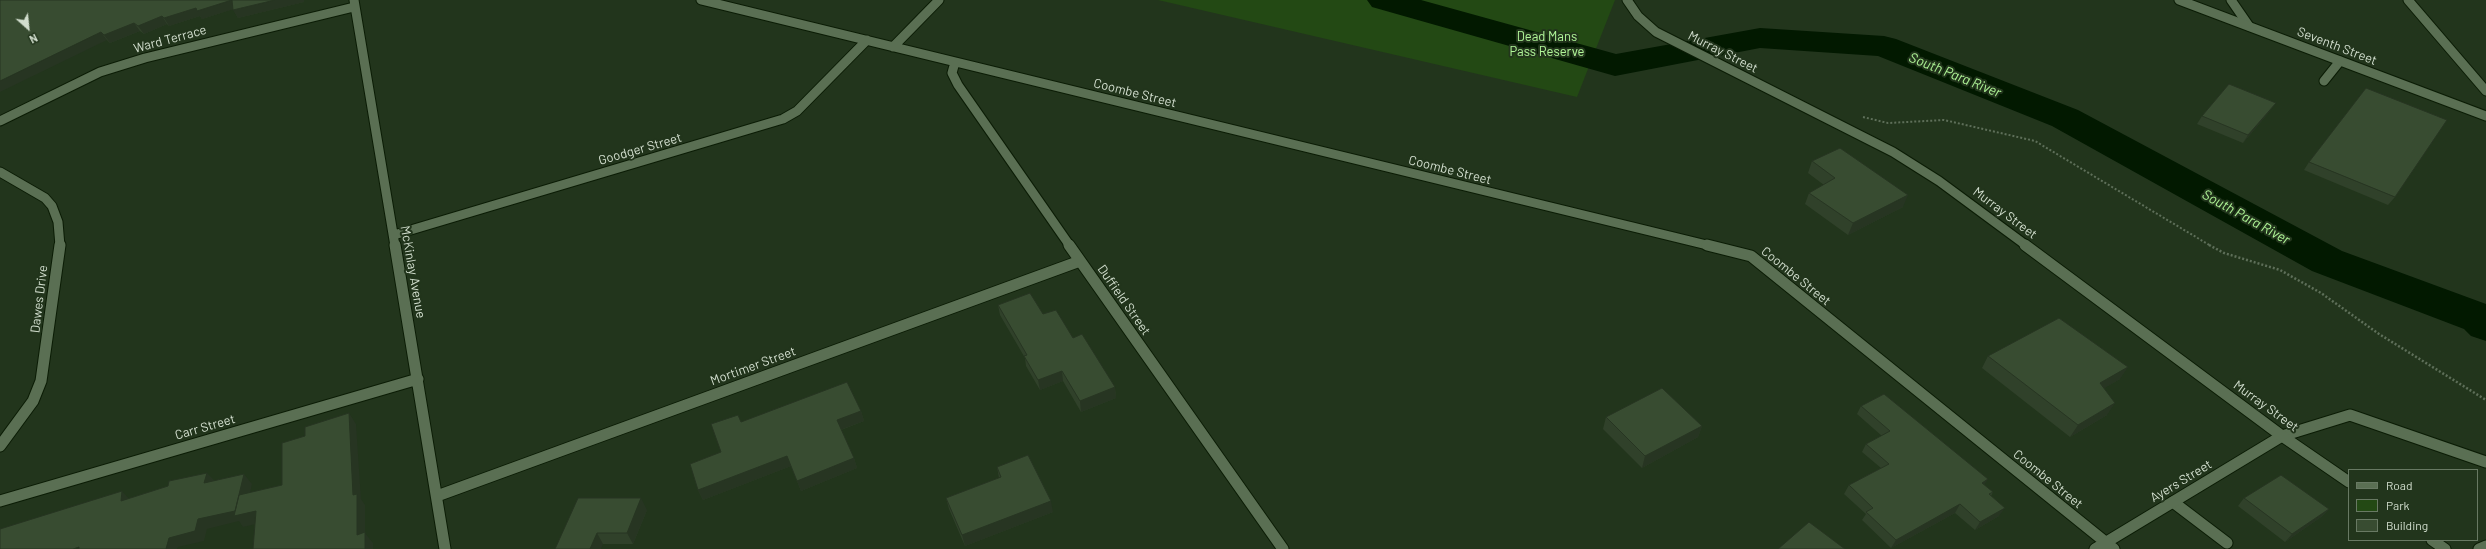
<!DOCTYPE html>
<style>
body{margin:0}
#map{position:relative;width:2486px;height:549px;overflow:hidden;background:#22351c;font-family:Barlow,sans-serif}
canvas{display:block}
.legend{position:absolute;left:2348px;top:469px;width:130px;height:72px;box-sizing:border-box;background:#22351c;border:1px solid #687963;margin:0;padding:5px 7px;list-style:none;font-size:12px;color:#d2dece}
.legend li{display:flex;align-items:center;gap:8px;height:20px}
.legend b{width:20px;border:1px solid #687963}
.north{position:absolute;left:8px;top:8px;width:40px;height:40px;-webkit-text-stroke:3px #22351c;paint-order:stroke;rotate:153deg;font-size:11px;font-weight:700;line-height:16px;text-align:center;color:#d2dece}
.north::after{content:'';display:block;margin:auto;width:14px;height:18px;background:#d2dece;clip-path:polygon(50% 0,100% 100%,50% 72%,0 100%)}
</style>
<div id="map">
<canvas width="2486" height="549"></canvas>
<ul class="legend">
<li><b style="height:5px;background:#5a6f53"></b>Road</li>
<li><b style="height:11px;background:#234914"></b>Park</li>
<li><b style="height:11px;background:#384c31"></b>Building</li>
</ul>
<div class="north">N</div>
</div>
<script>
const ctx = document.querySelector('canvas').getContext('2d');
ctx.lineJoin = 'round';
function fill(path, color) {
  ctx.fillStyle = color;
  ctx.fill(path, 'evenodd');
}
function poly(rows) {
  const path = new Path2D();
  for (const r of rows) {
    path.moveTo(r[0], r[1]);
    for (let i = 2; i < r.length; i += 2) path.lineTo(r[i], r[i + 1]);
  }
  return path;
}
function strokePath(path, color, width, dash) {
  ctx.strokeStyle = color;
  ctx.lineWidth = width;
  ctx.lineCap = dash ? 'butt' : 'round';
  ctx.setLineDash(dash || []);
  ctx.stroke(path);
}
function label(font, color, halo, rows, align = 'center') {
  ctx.font = font + ' Barlow,sans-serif';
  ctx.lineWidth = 4;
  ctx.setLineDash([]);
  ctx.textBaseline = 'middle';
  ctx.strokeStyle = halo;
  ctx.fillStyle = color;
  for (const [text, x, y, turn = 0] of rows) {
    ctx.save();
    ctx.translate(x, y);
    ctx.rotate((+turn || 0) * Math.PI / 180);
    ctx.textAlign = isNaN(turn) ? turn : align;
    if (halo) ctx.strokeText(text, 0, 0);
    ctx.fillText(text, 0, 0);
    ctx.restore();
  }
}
fill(poly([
 [1158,0,1615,0,1577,97]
]), '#234914');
fill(poly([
 [1367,0,1421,0,1616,54,1760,28,1884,36,1896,39,2078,110,2342,251,2486,304,2486,341,2471,336,2464,329,2312,271,2052,126,1878,56,1760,48,1615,76,1372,7,1367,0]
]), '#021900');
const laneFar1 = poly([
 [2231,0,2249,26],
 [2324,81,2340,61]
]);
const lane = poly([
 [2282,436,2350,415,2486,462],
 [2173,502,2227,543]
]);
const streetFar1 = poly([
 [354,0,395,246],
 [701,0,1711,246],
 [2408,0,2486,91],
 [893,47,939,0],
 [955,62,952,73,958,85,1070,246],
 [0,121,100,72,145,58,354,7],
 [0,172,45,198,52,206,58,222,60,246],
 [394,235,783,119,797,111,867,40]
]);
const street = poly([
 [395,245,445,549],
 [1069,245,1283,549],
 [1707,245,1751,256,2114,549],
 [0,446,33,401,41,381,60,245],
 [437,496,1080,261],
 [0,501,418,379],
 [2095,549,2282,436],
 [2479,549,2486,546]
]);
const secondaryFar1 = poly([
 [1627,0,1638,16,1656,32,1893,152,1939,181,2027,246],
 [2179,0,2486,116]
]);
const secondary = poly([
 [2025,245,2282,436,2349,482],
 [2432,540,2445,549]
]);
strokePath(laneFar1, '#0b1c05', 11);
strokePath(lane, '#0b1c05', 13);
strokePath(streetFar1, '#0b1c05', 11);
strokePath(street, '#0b1c05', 13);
strokePath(secondaryFar1, '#0b1c05', 11);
strokePath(secondary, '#0b1c05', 13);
strokePath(poly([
 [1863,117,1888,123,1944,120,2035,141,2211,246]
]), '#5e6f59', 2, [2, 2]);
strokePath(poly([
 [2209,245,2224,253,2280,270,2321,293,2379,334,2486,400]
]), '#5e6f59', 2.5, [2, 2]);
strokePath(laneFar1, '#5a6f53', 9);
strokePath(lane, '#5a6f53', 11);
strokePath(streetFar1, '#5a6f53', 9);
strokePath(street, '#5a6f53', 11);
strokePath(secondaryFar1, '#5a6f53', 9);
strokePath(secondary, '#5a6f53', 11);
fill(poly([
 [0,0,304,2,238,18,233,9,202,19,200,16,169,26,167,24,144,34,140,31,110,43,107,40],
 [2270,111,2243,143,2197,124,2202,116],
 [1812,161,1903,207,1848,235,1805,204,1809,193,1824,185,1808,173],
 [2309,162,2395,197,2388,205,2304,170],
 [998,305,1073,338,1115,387,1116,398,1081,412,1063,381,1040,390,1026,366,1025,358,1000,315],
 [1988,356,2120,379,2104,388,2107,415,2070,437,1982,368],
 [1861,406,1984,485,1993,492,1991,496,1999,516,1975,530,1955,513,1891,548,1862,520,1866,514,1844,494,1849,485,1881,468,1862,452,1866,444,1882,436,1857,414],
 [861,411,864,421,841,430,854,458,857,468,801,491,791,466,703,500,698,490,721,452,741,422],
 [1606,417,1702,426,1698,437,1642,468,1603,429],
 [997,467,1053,512,965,546,949,509,946,498,999,478],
 [2244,498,2329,509,2321,517,2285,542,2238,506],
 [647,510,633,544,603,544,555,549]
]), '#30412a');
fill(poly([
 [232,0,237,8,202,19,200,16,169,26,164,18,196,8],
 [275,0,304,0,304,2,238,18,233,10],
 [162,16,167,24,144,34,138,26],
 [134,23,140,31,110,43,104,35],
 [101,32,107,40,0,92,0,81],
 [2276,103,2270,111,2243,143,2248,135],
 [1908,195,1903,207,1848,235,1853,223],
 [2128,367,2120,379,2093,395,2100,383],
 [1062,371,1063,381,1040,390,1038,380],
 [1115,387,1116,398,1081,412,1080,401],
 [2115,403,2107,415,2070,437,2078,425],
 [861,411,864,421,840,430,837,420],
 [349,413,356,424,361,499,365,505,365,533,373,543,373,549,365,549,357,535,353,495],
 [1702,426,1698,437,1642,468,1645,456],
 [787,456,791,466,703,500,698,490],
 [854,458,857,468,801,491,797,481],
 [207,473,216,482,204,483],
 [244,474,252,484,246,513,256,511,265,522,243,527,239,521,207,529,204,541,178,547,177,549,166,549,169,538,198,519],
 [1988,479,1983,487,1982,483],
 [122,491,131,501,121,501],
 [641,498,647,510,633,544,627,533],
 [1051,501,1053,512,965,546,962,535],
 [1960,504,1955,513,1891,548,1896,540],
 [2005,508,1999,516,1975,530,1980,522],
 [2329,509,2321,517,2285,542,2292,534],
 [597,533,603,544,601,549,590,549]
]), '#273522');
const building = poly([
 [0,0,232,0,197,11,196,8,164,18,162,16,138,26,134,23,104,35,101,32,0,81,0,0],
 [232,0,275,0,233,10,232,0],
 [2229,84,2276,103,2248,135,2202,116,2229,84],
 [2366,88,2447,120,2395,197,2309,162,2366,88],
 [1840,148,1908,195,1853,223,1809,193,1835,178,1812,161,1840,148],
 [1030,293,1043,314,1056,310,1073,338,1082,334,1115,387,1080,401,1062,371,1038,380,1024,356,1027,355,998,305,1030,293],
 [2059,318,2128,367,2100,383,2115,403,2078,425,1988,356,2059,318],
 [847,382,861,411,837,420,854,458,797,481,787,456,698,490,690,464,721,452,711,424,738,415,741,422,847,382],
 [1662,388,1702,426,1645,456,1606,417,1662,388],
 [1884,394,1988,479,1982,483,1993,492,1989,494,2005,508,1980,522,1960,504,1896,540,1866,512,1873,508,1849,485,1889,464,1866,444,1890,431,1861,406,1884,394],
 [349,413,353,495,357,494,357,535,365,532,365,549,253,549,256,511,234,516,239,495,282,485,282,443,305,436,305,427,349,413],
 [1028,455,1051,501,962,535,946,498,1001,477,997,467,1028,455],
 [207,473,204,483,244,474,235,511,198,519,195,531,169,538,166,549,79,549,79,547,73,549,0,549,0,529,122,491,121,501,168,486,169,481,207,473],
 [2281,475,2329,509,2292,534,2244,498,2281,475],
 [578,498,641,498,627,533,597,533,590,549,555,549,578,498],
 [1809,522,1845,549,1778,549,1809,522]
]);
fill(building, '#384c31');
strokePath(building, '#273522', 1);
label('13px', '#b1f799', '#22351c', [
 ["Dead Mans",1547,37],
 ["Pass Reserve",1547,52]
]);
label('13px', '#d2dece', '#22351c', [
 ["Ward Terrace",170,39,-15],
 ["Seventh Street",2337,46,21],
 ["Murray Street",1723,52,27],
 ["Coombe Street",1135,93,14],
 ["Goodger Street",640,149,-16],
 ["Coombe Street",1450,170,14],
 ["Murray Street",2005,213,37],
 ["McKinlay Avenue",413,272,80],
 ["Coombe Street",1796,276,39],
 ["Dawes Drive",39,299,-83],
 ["Duffield Street",1124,300,55],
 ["Mortimer Street",753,366,-20],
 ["Murray Street",2266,406,36],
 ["Carr Street",205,427,-16],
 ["Coombe Street",2048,479,39],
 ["Ayers Street",2181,481,-31]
]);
label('italic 14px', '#aef496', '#22351c', [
 ["South Para River",1955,75,22],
 ["South Para River",2246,217,29]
]);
</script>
